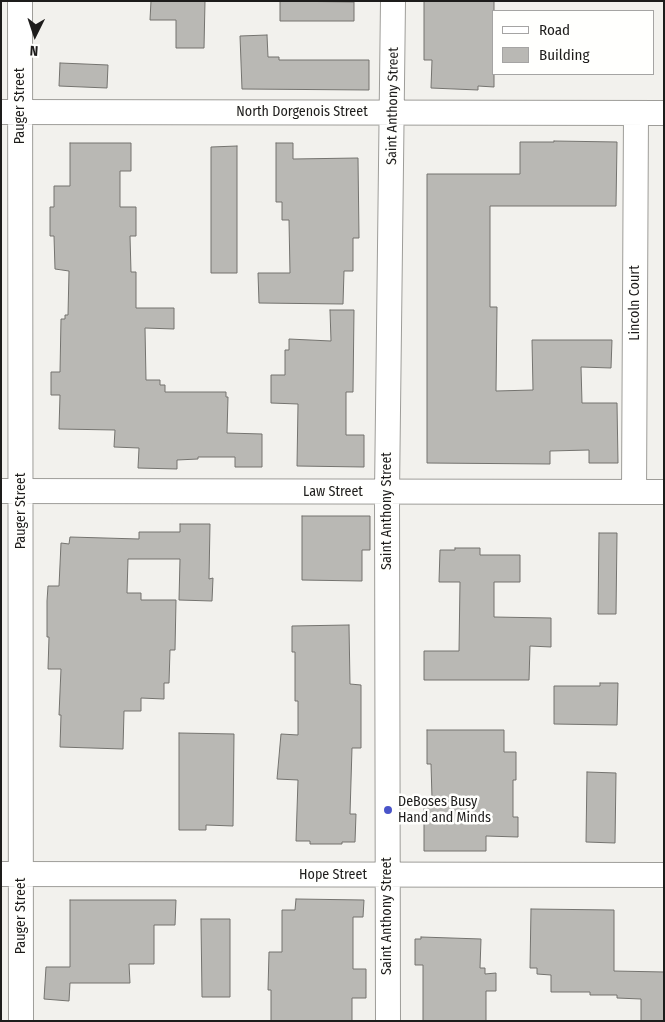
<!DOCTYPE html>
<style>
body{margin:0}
#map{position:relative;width:665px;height:1022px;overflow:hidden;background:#f2f1ed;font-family:"Fira Sans Condensed",sans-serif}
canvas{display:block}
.frame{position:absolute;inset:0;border:2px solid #1d1c1b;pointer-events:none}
.legend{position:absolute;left:492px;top:10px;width:162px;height:65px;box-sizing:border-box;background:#fffffd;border:1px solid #a5a4a3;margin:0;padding:6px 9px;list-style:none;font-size:15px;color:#1d1c1b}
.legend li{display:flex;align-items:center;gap:10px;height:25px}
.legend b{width:25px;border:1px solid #a5a4a3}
.north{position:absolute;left:10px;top:10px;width:50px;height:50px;-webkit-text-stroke:4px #fffffd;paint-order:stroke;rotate:184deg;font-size:14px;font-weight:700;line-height:20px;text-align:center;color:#1d1c1b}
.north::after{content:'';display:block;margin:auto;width:18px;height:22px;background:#1d1c1b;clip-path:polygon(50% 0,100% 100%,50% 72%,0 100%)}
</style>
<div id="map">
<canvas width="665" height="1022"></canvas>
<div class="frame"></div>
<ul class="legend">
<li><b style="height:6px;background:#fff"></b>Road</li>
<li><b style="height:14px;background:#b9b8b4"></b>Building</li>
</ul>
<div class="north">N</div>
</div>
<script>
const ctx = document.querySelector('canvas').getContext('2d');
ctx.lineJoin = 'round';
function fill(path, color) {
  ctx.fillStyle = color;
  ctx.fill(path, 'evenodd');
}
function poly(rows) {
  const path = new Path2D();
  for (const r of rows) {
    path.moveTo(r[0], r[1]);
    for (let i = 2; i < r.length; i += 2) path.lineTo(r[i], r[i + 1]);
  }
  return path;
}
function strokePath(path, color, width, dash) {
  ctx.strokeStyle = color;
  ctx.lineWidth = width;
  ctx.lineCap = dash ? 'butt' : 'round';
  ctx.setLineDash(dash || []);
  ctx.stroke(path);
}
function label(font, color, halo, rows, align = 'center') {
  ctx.font = font + ' "Fira Sans Condensed",sans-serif';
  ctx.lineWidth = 5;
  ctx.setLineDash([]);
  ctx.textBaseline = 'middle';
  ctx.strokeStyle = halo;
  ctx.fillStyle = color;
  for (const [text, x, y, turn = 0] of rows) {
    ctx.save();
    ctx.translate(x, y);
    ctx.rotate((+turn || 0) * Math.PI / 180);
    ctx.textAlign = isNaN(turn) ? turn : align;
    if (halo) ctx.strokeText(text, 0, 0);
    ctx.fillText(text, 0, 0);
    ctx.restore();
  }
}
const building = poly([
 [151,1,205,1,204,48,176,48,176,20,150,20,151,1],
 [280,1,354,2,354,21,280,21,280,1],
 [424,1,494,1,494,87,478,86,478,90,431,88,432,60,424,60,424,1],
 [267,35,268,57,279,57,279,60,369,60,369,90,242,89,240,36,267,35],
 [60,63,108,65,107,88,59,86,60,63],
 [554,141,617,142,616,206,490,206,490,307,497,307,496,391,533,390,532,340,612,340,611,368,581,367,582,403,617,403,618,463,589,463,589,450,550,451,550,464,427,463,427,174,520,174,520,142,554,142,554,141],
 [70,143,131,143,131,171,120,171,120,207,136,207,136,236,130,236,131,272,136,272,136,308,174,308,174,329,145,328,146,380,160,380,160,385,165,385,165,392,226,392,226,397,228,397,227,433,262,434,262,467,235,467,235,457,198,457,198,459,177,460,177,469,138,468,139,448,114,447,115,430,59,429,60,395,51,395,51,372,60,372,61,319,65,319,65,315,68,315,69,271,55,269,54,236,50,236,50,207,54,207,54,186,70,186,70,143],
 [276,143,293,143,293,159,358,158,359,238,353,238,353,271,344,271,343,304,259,303,258,273,290,273,289,220,282,220,282,202,276,202,276,143],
 [237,146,237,273,211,273,211,147,237,146],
 [330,310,354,310,353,392,346,392,346,435,364,435,364,467,297,466,298,404,271,403,271,375,285,375,285,350,289,350,289,339,331,341,330,310],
 [302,516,370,516,370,550,362,550,362,581,302,580,302,516],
 [180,524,210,524,209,579,213,578,212,601,179,600,180,559,128,559,127,593,141,593,141,600,176,600,175,650,170,650,169,683,164,683,164,699,141,698,141,711,124,711,123,749,60,747,61,715,59,715,61,669,48,669,49,637,47,637,47,601,48,586,59,586,61,543,69,544,70,537,139,539,139,532,180,532,180,524],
 [599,533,617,533,616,614,598,614,599,533],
 [455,548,480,548,480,555,520,555,520,582,494,582,494,617,551,618,551,647,530,646,529,680,424,680,424,651,459,651,460,582,439,582,440,550,455,550,455,548],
 [349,625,350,684,361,685,361,748,352,748,350,814,356,814,355,842,342,842,342,844,310,844,310,841,296,841,298,780,277,779,281,734,298,735,298,701,295,701,295,652,292,652,292,626,349,625],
 [600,683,618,683,617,725,554,724,554,686,600,686,600,683],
 [427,730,504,730,504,752,516,752,516,780,513,780,513,817,518,817,518,837,486,836,486,851,424,851,424,798,432,798,431,764,427,764,427,730],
 [179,733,234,734,233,826,206,825,206,830,179,830,179,733],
 [587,772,616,773,615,843,586,842,587,772],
 [296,899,364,900,363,917,353,917,353,969,366,969,366,998,352,998,352,1021,271,1021,271,990,268,990,269,952,282,952,282,910,295,910,296,899],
 [70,900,176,900,175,925,154,925,154,964,129,964,130,983,70,983,69,1001,44,999,46,967,70,967,70,900],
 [531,909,614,910,614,971,664,972,664,1021,641,1021,641,999,617,998,617,995,590,995,590,992,551,992,551,975,537,974,537,968,530,968,531,909],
 [201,919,230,919,230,997,202,997,201,919],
 [421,937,481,939,480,968,485,968,485,974,496,973,496,991,486,991,486,1021,423,1021,423,965,415,965,415,939,421,939,421,937]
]);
fill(building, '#b9b8b4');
strokePath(building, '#74736f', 1);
const minor = poly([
 [20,1,21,1021],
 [1,112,664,113],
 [1,491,664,492],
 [634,492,636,113],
 [1,874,664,875],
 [388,1021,387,492,393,1]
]);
strokePath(minor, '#9e9d99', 26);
strokePath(minor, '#fff', 24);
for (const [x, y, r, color] of [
 [388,810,5,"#4954c9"]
]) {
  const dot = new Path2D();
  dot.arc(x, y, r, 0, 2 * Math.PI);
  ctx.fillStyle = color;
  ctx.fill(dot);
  strokePath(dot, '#fffffd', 2);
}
label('14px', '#1d1c1b', '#fffffd', [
 ["Pauger Street",20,106,-90],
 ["Saint Anthony Street",393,106,-89],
 ["North Dorgenois Street",302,112],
 ["Lincoln Court",635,303,-90],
 ["Law Street",333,492],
 ["Pauger Street",21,511,-90],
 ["Saint Anthony Street",387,511,-90],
 ["Hope Street",333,875],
 ["Pauger Street",21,916,-90],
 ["Saint Anthony Street",387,916,-90]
]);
label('14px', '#1d1c1b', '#fffffd', [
 ["DeBoses Busy",398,802],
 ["Hand and Minds",398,818]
], 'left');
</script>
